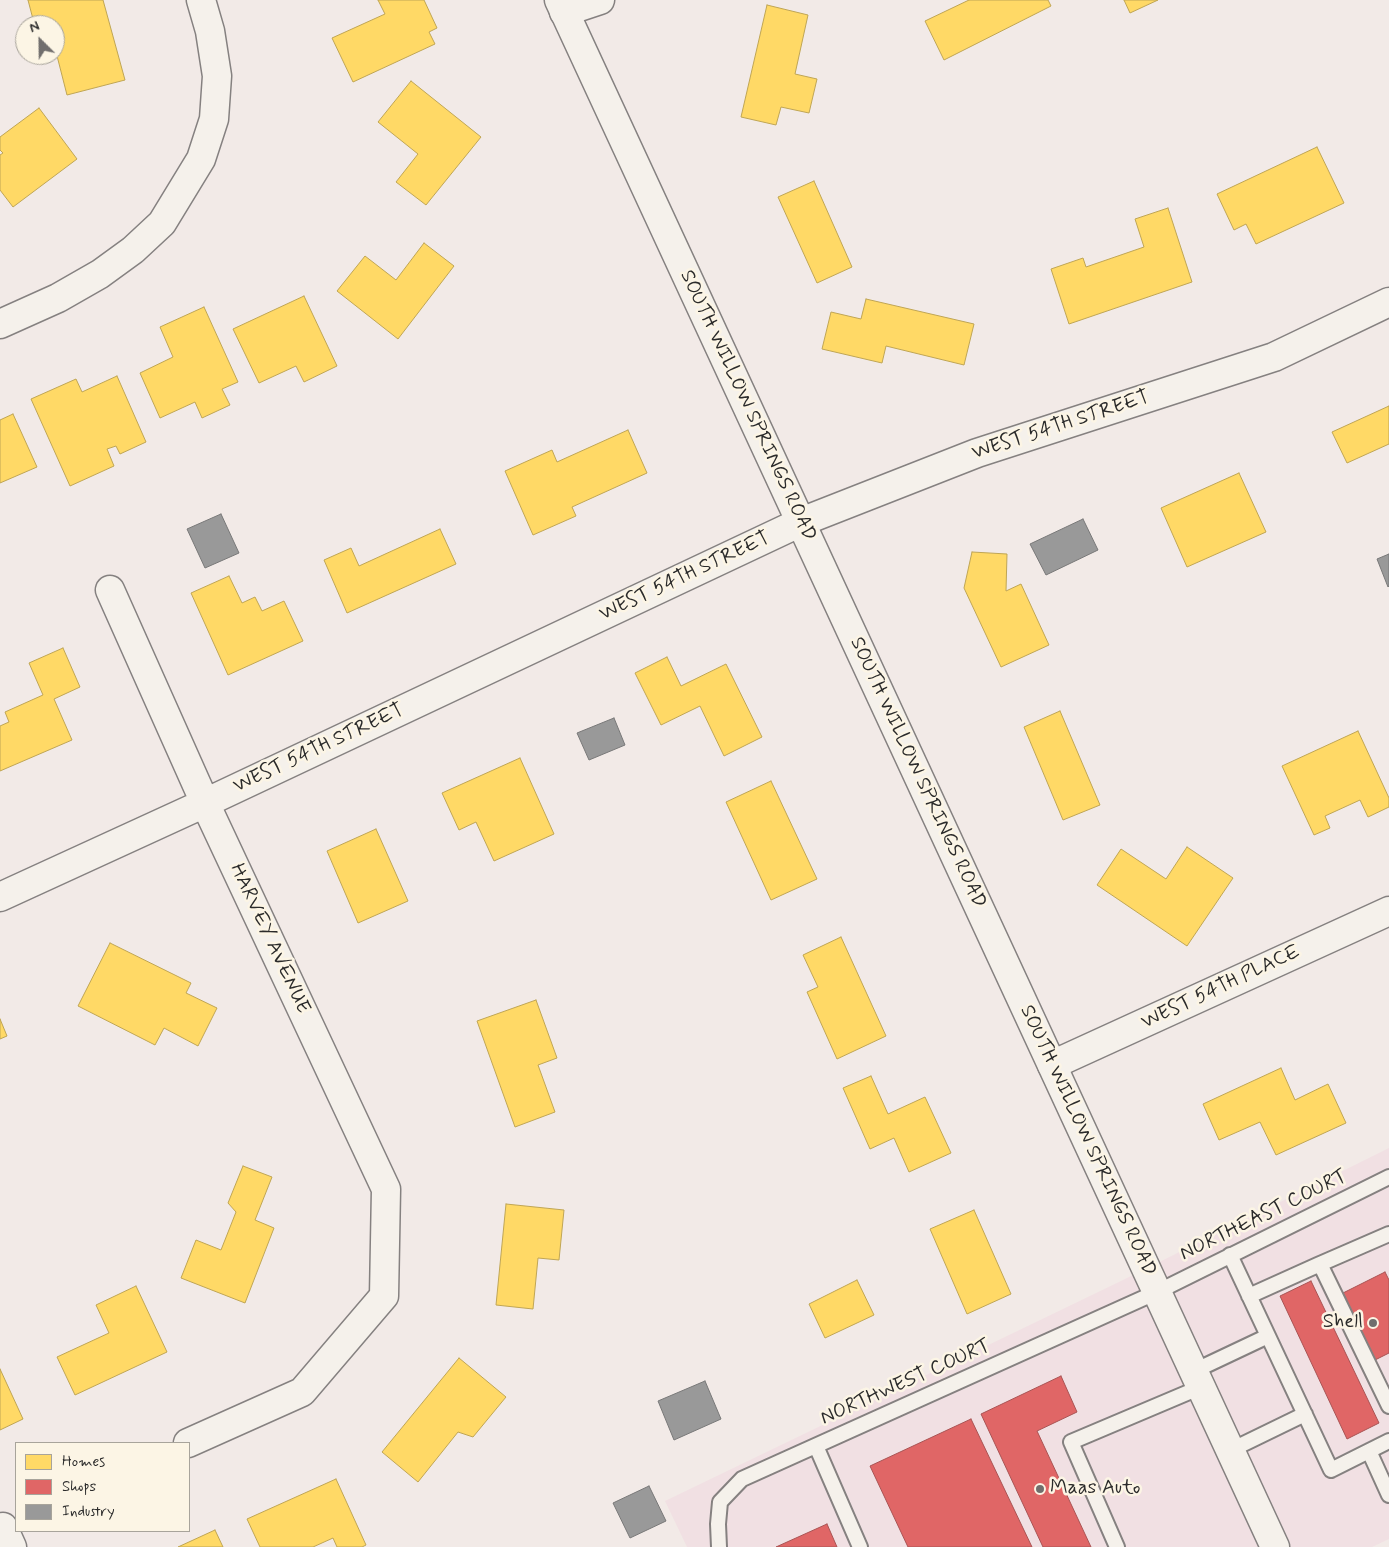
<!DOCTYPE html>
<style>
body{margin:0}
#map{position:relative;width:1389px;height:1547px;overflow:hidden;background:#f2eae7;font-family:Mynerve,sans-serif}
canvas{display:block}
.legend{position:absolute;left:15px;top:1442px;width:175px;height:90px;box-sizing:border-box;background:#fcf5e5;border:1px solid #a8a49b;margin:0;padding:6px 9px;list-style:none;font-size:15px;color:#2b2b2b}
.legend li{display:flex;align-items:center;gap:10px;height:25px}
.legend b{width:25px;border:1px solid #a8a49b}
.north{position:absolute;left:15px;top:15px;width:50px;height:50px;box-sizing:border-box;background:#fcf5e5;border:1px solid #a8a49b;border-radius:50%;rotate:337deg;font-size:14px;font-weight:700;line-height:20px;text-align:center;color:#2b2b2b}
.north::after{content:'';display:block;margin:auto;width:18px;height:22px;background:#716e6d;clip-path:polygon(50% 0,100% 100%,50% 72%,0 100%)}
</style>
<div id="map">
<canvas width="1389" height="1547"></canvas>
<ul class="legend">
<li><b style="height:14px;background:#ffd966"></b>Homes</li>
<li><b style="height:14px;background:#e06666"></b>Shops</li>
<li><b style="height:14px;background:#999"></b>Industry</li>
</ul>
<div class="north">N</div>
</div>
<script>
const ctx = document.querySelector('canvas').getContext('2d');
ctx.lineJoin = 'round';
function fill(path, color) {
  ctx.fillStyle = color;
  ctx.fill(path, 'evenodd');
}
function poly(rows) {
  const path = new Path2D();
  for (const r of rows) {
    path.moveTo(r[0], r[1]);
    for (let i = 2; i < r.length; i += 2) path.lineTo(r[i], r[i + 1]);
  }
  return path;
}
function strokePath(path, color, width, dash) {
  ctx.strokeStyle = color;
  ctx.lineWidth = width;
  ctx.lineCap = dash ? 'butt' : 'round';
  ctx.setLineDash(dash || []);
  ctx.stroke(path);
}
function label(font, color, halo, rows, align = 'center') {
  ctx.font = font + ' Mynerve,sans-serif';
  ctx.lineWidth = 5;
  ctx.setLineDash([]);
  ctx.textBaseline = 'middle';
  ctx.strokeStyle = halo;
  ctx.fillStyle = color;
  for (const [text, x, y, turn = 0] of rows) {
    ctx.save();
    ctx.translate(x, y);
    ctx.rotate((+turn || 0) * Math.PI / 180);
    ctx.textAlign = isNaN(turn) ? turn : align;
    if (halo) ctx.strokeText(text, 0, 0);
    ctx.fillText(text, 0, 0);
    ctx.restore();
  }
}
fill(poly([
 [1389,1148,1389,1539,1372,1547,687,1547,665,1501,1121,1281]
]), '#f1e0e3');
const homes = poly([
 [28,0,103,0,125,80,67,95,55,48,55,25,49,25,48,19,34,23,28,0],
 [378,0,424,0,437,28,429,32,435,44,353,82,332,38,385,14,378,0],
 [969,0,1048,0,1051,6,944,60,925,21,969,0],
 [1124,0,1158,0,1130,13,1124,0],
 [767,5,808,15,795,74,817,79,809,113,781,107,776,125,741,117,767,5],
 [411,81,481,137,426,205,396,182,418,154,378,122,411,81],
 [39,108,77,159,13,207,0,190,0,155,3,153,0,150,0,137,39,108],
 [1317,147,1344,203,1256,244,1246,224,1234,230,1217,194,1317,147],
 [814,181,852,267,817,283,778,197,814,181],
 [1168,208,1192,282,1069,324,1051,269,1083,258,1086,267,1144,247,1135,219,1168,208],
 [424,243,454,266,398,339,337,291,365,256,396,280,424,243],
 [304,296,337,366,304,382,296,366,259,383,233,329,304,296],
 [866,299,974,324,964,365,886,346,882,363,822,349,831,312,861,319,866,299],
 [204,307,238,382,222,389,230,405,202,418,195,402,160,418,140,373,173,357,160,327,204,307],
 [117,376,146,442,120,454,116,446,107,449,114,466,70,486,31,399,76,379,82,392,117,376],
 [1389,406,1389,444,1347,463,1332,432,1389,406],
 [13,414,37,467,0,483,0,420,13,414],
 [628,430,647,473,572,507,576,516,533,535,505,471,552,450,557,462,628,430],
 [1239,473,1266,532,1187,567,1161,508,1239,473],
 [440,529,456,564,347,613,324,560,351,548,359,566,440,529],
 [972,552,1007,554,1006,591,1021,584,1049,645,1001,667,964,588,972,552],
 [229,576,242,603,255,597,262,611,284,601,303,641,228,675,191,593,229,576],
 [63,648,80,687,54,699,72,740,0,771,0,726,9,722,5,712,43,695,29,663,63,648],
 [667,657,681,686,726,664,762,737,724,756,700,706,661,725,635,673,667,657],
 [1060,711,1100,805,1063,820,1024,727,1060,711],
 [1358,731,1389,798,1389,807,1368,817,1360,800,1325,816,1330,828,1314,835,1282,766,1358,731],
 [520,758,554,834,494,861,476,822,459,830,442,793,520,758],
 [771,781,817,879,771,900,726,802,771,781],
 [376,829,408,901,358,923,327,851,376,829],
 [1187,847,1233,878,1187,946,1097,885,1121,849,1166,879,1187,847],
 [841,937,886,1036,837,1059,807,992,818,987,803,955,841,937],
 [110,943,191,983,186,993,217,1008,198,1046,164,1028,155,1045,78,1006,110,943],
 [536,1000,557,1058,538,1065,555,1112,515,1127,477,1021,536,1000],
 [0,1019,7,1036,0,1039,0,1019],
 [1281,1068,1295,1100,1328,1084,1346,1123,1276,1155,1260,1122,1219,1140,1203,1104,1281,1068],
 [871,1076,888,1114,925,1097,951,1153,909,1172,894,1138,870,1149,843,1088,871,1076],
 [243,1166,272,1177,255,1220,274,1228,245,1303,181,1278,196,1240,221,1250,236,1212,228,1203,243,1166],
 [506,1204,564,1210,559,1260,538,1258,533,1309,496,1305,506,1204],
 [974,1210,1011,1294,967,1314,930,1229,974,1210],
 [857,1280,874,1315,825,1338,809,1304,857,1280],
 [136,1286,167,1352,75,1395,57,1357,109,1333,96,1305,136,1286],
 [459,1358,506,1397,473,1437,458,1432,418,1482,382,1452,459,1358],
 [0,1369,23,1419,0,1430,0,1369],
 [336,1479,366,1545,362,1547,337,1547,333,1538,313,1547,260,1547,247,1519,336,1479],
 [215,1530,223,1547,178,1547,215,1530]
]);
fill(homes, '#ffd966');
strokePath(homes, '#bfa554', 1);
const shops = poly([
 [1385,1272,1389,1280,1389,1353,1375,1360,1343,1293,1385,1272],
 [1311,1281,1379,1423,1347,1439,1280,1296,1311,1281],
 [1061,1376,1077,1412,1037,1431,1091,1547,1043,1547,981,1414,1061,1376],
 [971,1419,1032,1547,908,1547,870,1466,971,1419],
 [827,1524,837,1547,776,1547,827,1524]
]);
fill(shops, '#e06666');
strokePath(shops, '#aa5454', 1);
const industry = poly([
 [221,514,239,553,205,568,187,529,221,514],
 [1083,519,1098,550,1046,575,1030,544,1083,519],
 [1389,554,1389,586,1388,587,1377,559,1389,554],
 [614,718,625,745,589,760,577,733,614,718],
 [705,1381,721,1419,674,1440,658,1401,705,1381],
 [649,1486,666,1521,630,1538,613,1503,649,1486]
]);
fill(industry, '#999');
strokePath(industry, '#787878', 1);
const service = poly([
 [1230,1255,1331,1470,1389,1441],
 [1320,1264,1389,1234],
 [1249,1296,1320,1264,1389,1406],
 [1194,1371,1268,1336],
 [816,1446,860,1547],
 [1231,1450,1305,1414],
 [1369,1451,1389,1495],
 [719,1547,718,1524,720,1502,742,1479,1157,1292,1389,1177],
 [1117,1547,1071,1442,1201,1387]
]);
const minor = poly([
 [564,12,600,0],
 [0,324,58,298,100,274,133,250,162,223,201,159,214,119,217,76,210,31,201,0],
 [110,590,205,803,386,1189,384,1296,302,1392,188,1443],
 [0,897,205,803,801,522,977,453,1274,357,1389,302],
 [1052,1065,1389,911],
 [3,1527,12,1547]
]);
const tertiary = poly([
 [559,0,1275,1547]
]);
strokePath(service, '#858180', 18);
strokePath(minor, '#858180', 31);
strokePath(tertiary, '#858180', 31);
strokePath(service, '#f5f1eb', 14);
strokePath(minor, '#f5f1eb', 28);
strokePath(tertiary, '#f5f1eb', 28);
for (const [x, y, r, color] of [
 [1373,1323,5,"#716e6d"],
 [1040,1489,5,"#716e6d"]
]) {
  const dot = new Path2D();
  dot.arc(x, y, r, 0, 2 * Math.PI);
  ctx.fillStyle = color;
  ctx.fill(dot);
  strokePath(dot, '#fcf5e5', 2);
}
label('20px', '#2b2b2b', '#fcf5e5', [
 ["SOUTH WILLOW SPRINGS ROAD",747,406,65],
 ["WEST 54TH STREET",1061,426,-18],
 ["WEST 54TH STREET",685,577,-25],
 ["WEST 54TH STREET",319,749,-25],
 ["SOUTH WILLOW SPRINGS ROAD",917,773,65],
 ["HARVEY AVENUE",269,939,65],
 ["WEST 54TH PLACE",1221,988,-25],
 ["SOUTH WILLOW SPRINGS ROAD",1087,1141,65],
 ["NORTHEAST COURT",1264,1216,-26],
 ["NORTHWEST COURT",906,1383,-24]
]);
label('20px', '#2b2b2b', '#fcf5e5', [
 ["Shell",1363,1323],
 ["Maas Auto",1050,1489,"left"]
], 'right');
</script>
